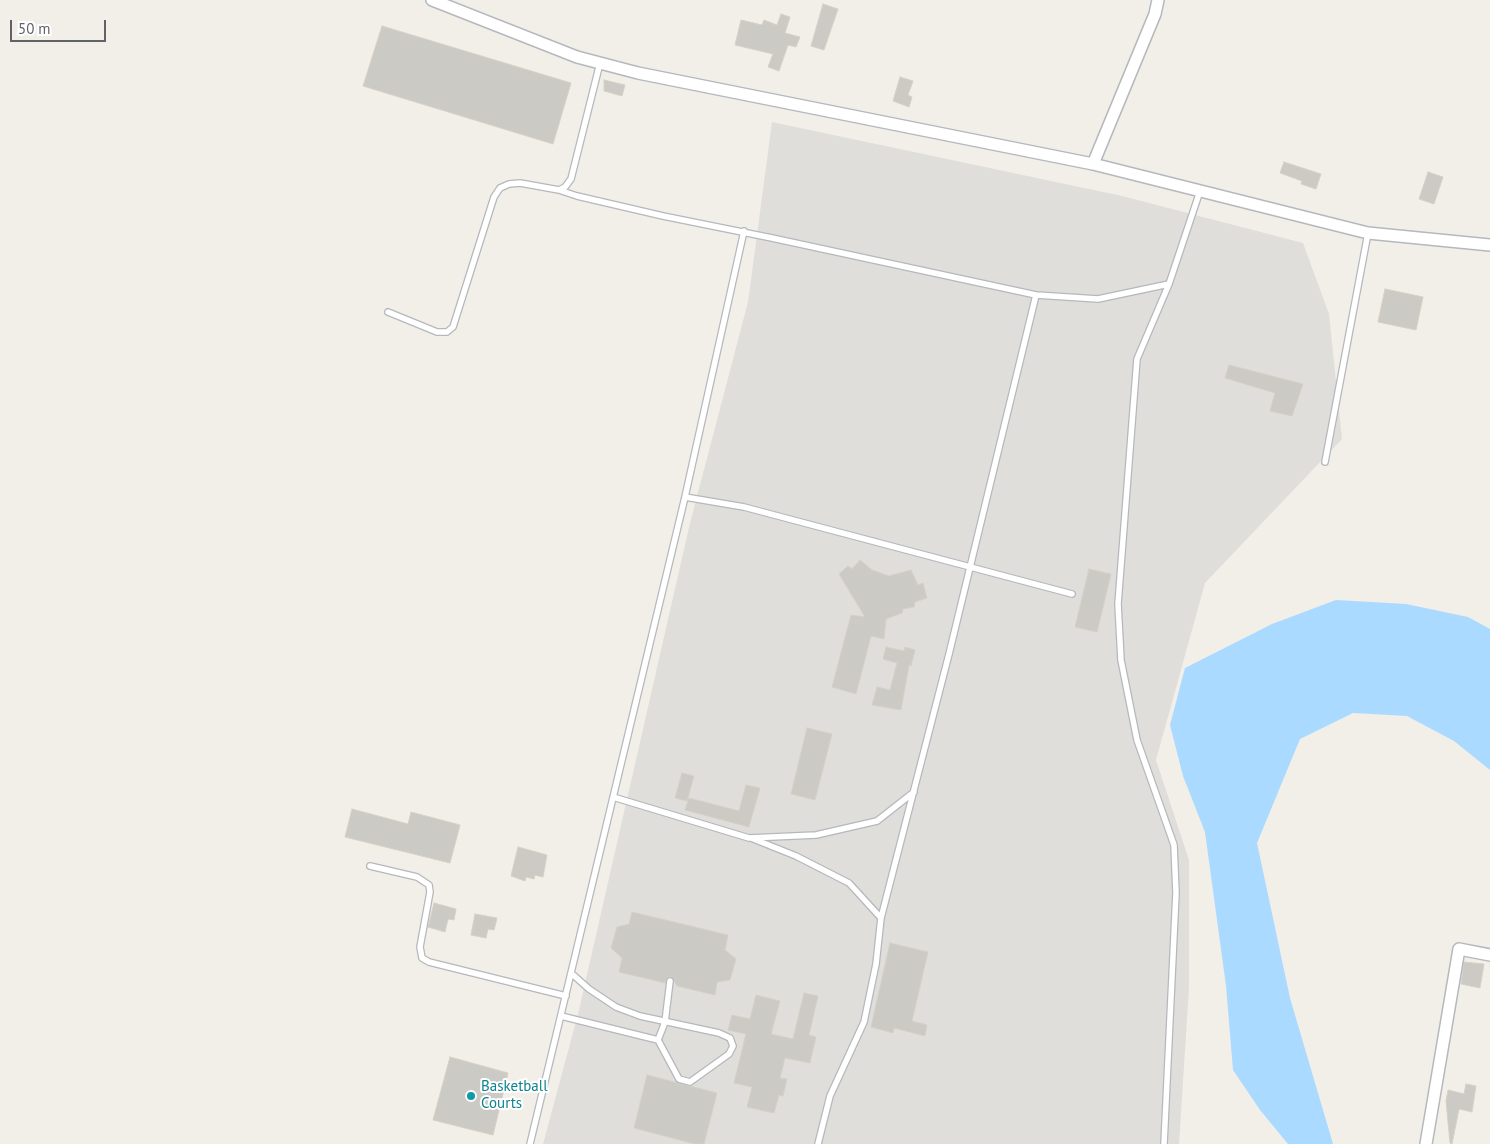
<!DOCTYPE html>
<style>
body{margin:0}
#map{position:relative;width:1490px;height:1144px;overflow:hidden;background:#f1efe8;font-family:"PT Sans",sans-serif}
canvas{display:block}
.scale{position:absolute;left:10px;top:20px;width:96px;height:22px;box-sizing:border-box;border:2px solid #5f6368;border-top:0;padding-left:6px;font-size:15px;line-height:18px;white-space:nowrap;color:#5f6368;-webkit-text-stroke:4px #fff;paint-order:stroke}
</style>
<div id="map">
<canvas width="1490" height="1144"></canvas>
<div class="scale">50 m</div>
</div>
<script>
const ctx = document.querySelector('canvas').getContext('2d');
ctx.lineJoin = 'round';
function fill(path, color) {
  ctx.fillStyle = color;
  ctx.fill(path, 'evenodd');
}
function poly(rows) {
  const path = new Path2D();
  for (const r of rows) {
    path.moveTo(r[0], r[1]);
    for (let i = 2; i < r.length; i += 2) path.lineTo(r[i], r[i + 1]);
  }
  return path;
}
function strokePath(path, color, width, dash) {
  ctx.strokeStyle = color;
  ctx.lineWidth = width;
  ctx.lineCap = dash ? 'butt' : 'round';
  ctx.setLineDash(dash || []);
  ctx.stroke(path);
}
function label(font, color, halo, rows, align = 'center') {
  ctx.font = font + ' "PT Sans",sans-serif';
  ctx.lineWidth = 4;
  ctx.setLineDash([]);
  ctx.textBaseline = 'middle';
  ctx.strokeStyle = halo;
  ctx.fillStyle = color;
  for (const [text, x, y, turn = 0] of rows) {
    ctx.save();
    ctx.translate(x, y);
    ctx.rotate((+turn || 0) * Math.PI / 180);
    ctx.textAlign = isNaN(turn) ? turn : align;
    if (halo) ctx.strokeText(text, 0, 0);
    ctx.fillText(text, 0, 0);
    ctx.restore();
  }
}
fill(poly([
 [772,122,1122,196,1303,243,1329,314,1342,439,1205,583,1156,760,1189,860,1189,988,1179,1144,543,1144,578,1014,690,523,748,302]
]), '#e0deda');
fill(poly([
 [1336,600,1406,604,1468,617,1490,629,1490,770,1454,741,1407,716,1353,713,1300,739,1257,843,1290,998,1333,1144,1288,1144,1260,1110,1233,1070,1226,986,1205,832,1183,776,1170,725,1185,668,1272,624]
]), '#aadaff');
const building = poly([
 [823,4,838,9,824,50,811,46,823,4],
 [781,14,790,17,785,33,800,37,796,47,788,45,779,71,768,67,773,54,735,45,741,20,762,25,764,20,777,25,781,14],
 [382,26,571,83,553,144,363,86,382,26],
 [900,77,913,81,908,95,912,97,909,107,893,101,900,77],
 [604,80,625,85,622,96,604,91,604,80],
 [1284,162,1321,174,1316,189,1301,184,1302,181,1280,173,1284,162],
 [1428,172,1443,177,1434,204,1419,199,1428,172],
 [1385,289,1423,297,1416,330,1378,322,1385,289],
 [1229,365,1303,384,1292,416,1270,411,1275,393,1225,378,1229,365],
 [860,560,872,570,889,576,911,570,918,585,923,583,927,598,915,602,914,607,903,609,902,613,886,619,884,639,871,636,856,694,832,687,851,615,865,617,839,574,848,566,852,569,860,560],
 [1089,569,1111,574,1097,632,1075,627,1089,569],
 [886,647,904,651,905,647,915,650,911,666,909,665,901,710,872,705,877,687,890,690,897,663,883,659,886,647],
 [807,728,832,734,815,800,791,794,807,728],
 [682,773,694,776,687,801,675,798,682,773],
 [746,785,760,788,749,827,685,810,689,798,739,811,746,785],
 [352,809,408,824,411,812,460,825,450,863,345,837,352,809],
 [518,847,547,855,543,877,535,875,534,879,526,877,525,881,511,876,518,847],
 [434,903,456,909,454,920,448,919,445,932,428,927,434,903],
 [632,912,728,935,725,950,736,959,730,980,717,982,715,995,677,986,671,976,667,978,665,983,619,972,622,958,611,948,617,927,629,924,632,912],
 [475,914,497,918,494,930,488,929,486,938,471,935,475,914],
 [890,943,928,952,912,1021,927,1025,925,1036,894,1028,893,1033,871,1027,890,943],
 [1464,962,1484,964,1480,988,1461,984,1464,962],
 [804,993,818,996,809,1035,816,1037,810,1063,785,1058,780,1078,787,1079,783,1096,779,1095,774,1113,747,1107,752,1087,734,1083,746,1034,728,1030,732,1015,750,1019,756,995,780,1001,771,1034,793,1039,804,993],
 [450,1057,508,1073,493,1135,433,1120,450,1057],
 [647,1075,717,1093,704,1144,695,1144,634,1128,647,1075],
 [1466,1084,1476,1086,1472,1112,1459,1109,1452,1144,1450,1143,1446,1101,1448,1090,1464,1094,1466,1084]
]);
fill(building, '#cccac5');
strokePath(building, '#d6d1c6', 1);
const service = poly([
 [559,190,577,196,663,216,772,238,1036,295,1098,299,1169,284,1200,191],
 [388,312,437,332,447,332,453,327,494,197,500,188,509,184,520,183,559,190,565,187,571,179,600,63],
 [1325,462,1368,233],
 [685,497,744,507,1072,594],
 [613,797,749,838,816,835,877,821,914,792],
 [751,838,796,856,849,883,881,918],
 [370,866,417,877,429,885,430,892,420,947,422,958,429,962,566,996],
 [561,1016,658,1040,679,1079,690,1082,729,1054,733,1046,730,1038,719,1033,640,1016,616,1007,589,989,571,973],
 [658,1040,665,1022,670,981],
 [530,1144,685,497,744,231],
 [818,1144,830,1096,864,1022,876,964,881,918,949,654,1036,295],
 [1164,1144,1176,893,1174,845,1137,740,1121,660,1118,604,1137,359,1169,284]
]);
const minor = poly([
 [432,0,577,57,638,73,1093,164,1368,233,1490,245],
 [1093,164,1155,14,1158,0],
 [1426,1144,1459,949,1490,955]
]);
strokePath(service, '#b5b8bc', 8);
strokePath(minor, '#b5b8bc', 14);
strokePath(service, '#fff', 5.5);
strokePath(minor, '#fff', 11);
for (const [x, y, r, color] of [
 [471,1096,5,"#0f9aa8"]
]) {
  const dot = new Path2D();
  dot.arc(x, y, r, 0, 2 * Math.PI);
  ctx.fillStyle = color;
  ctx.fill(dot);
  strokePath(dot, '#fff', 2);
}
label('15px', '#0d838f', '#fff', [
 ["Basketball",481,1087],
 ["Courts",481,1104]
], 'left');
</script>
